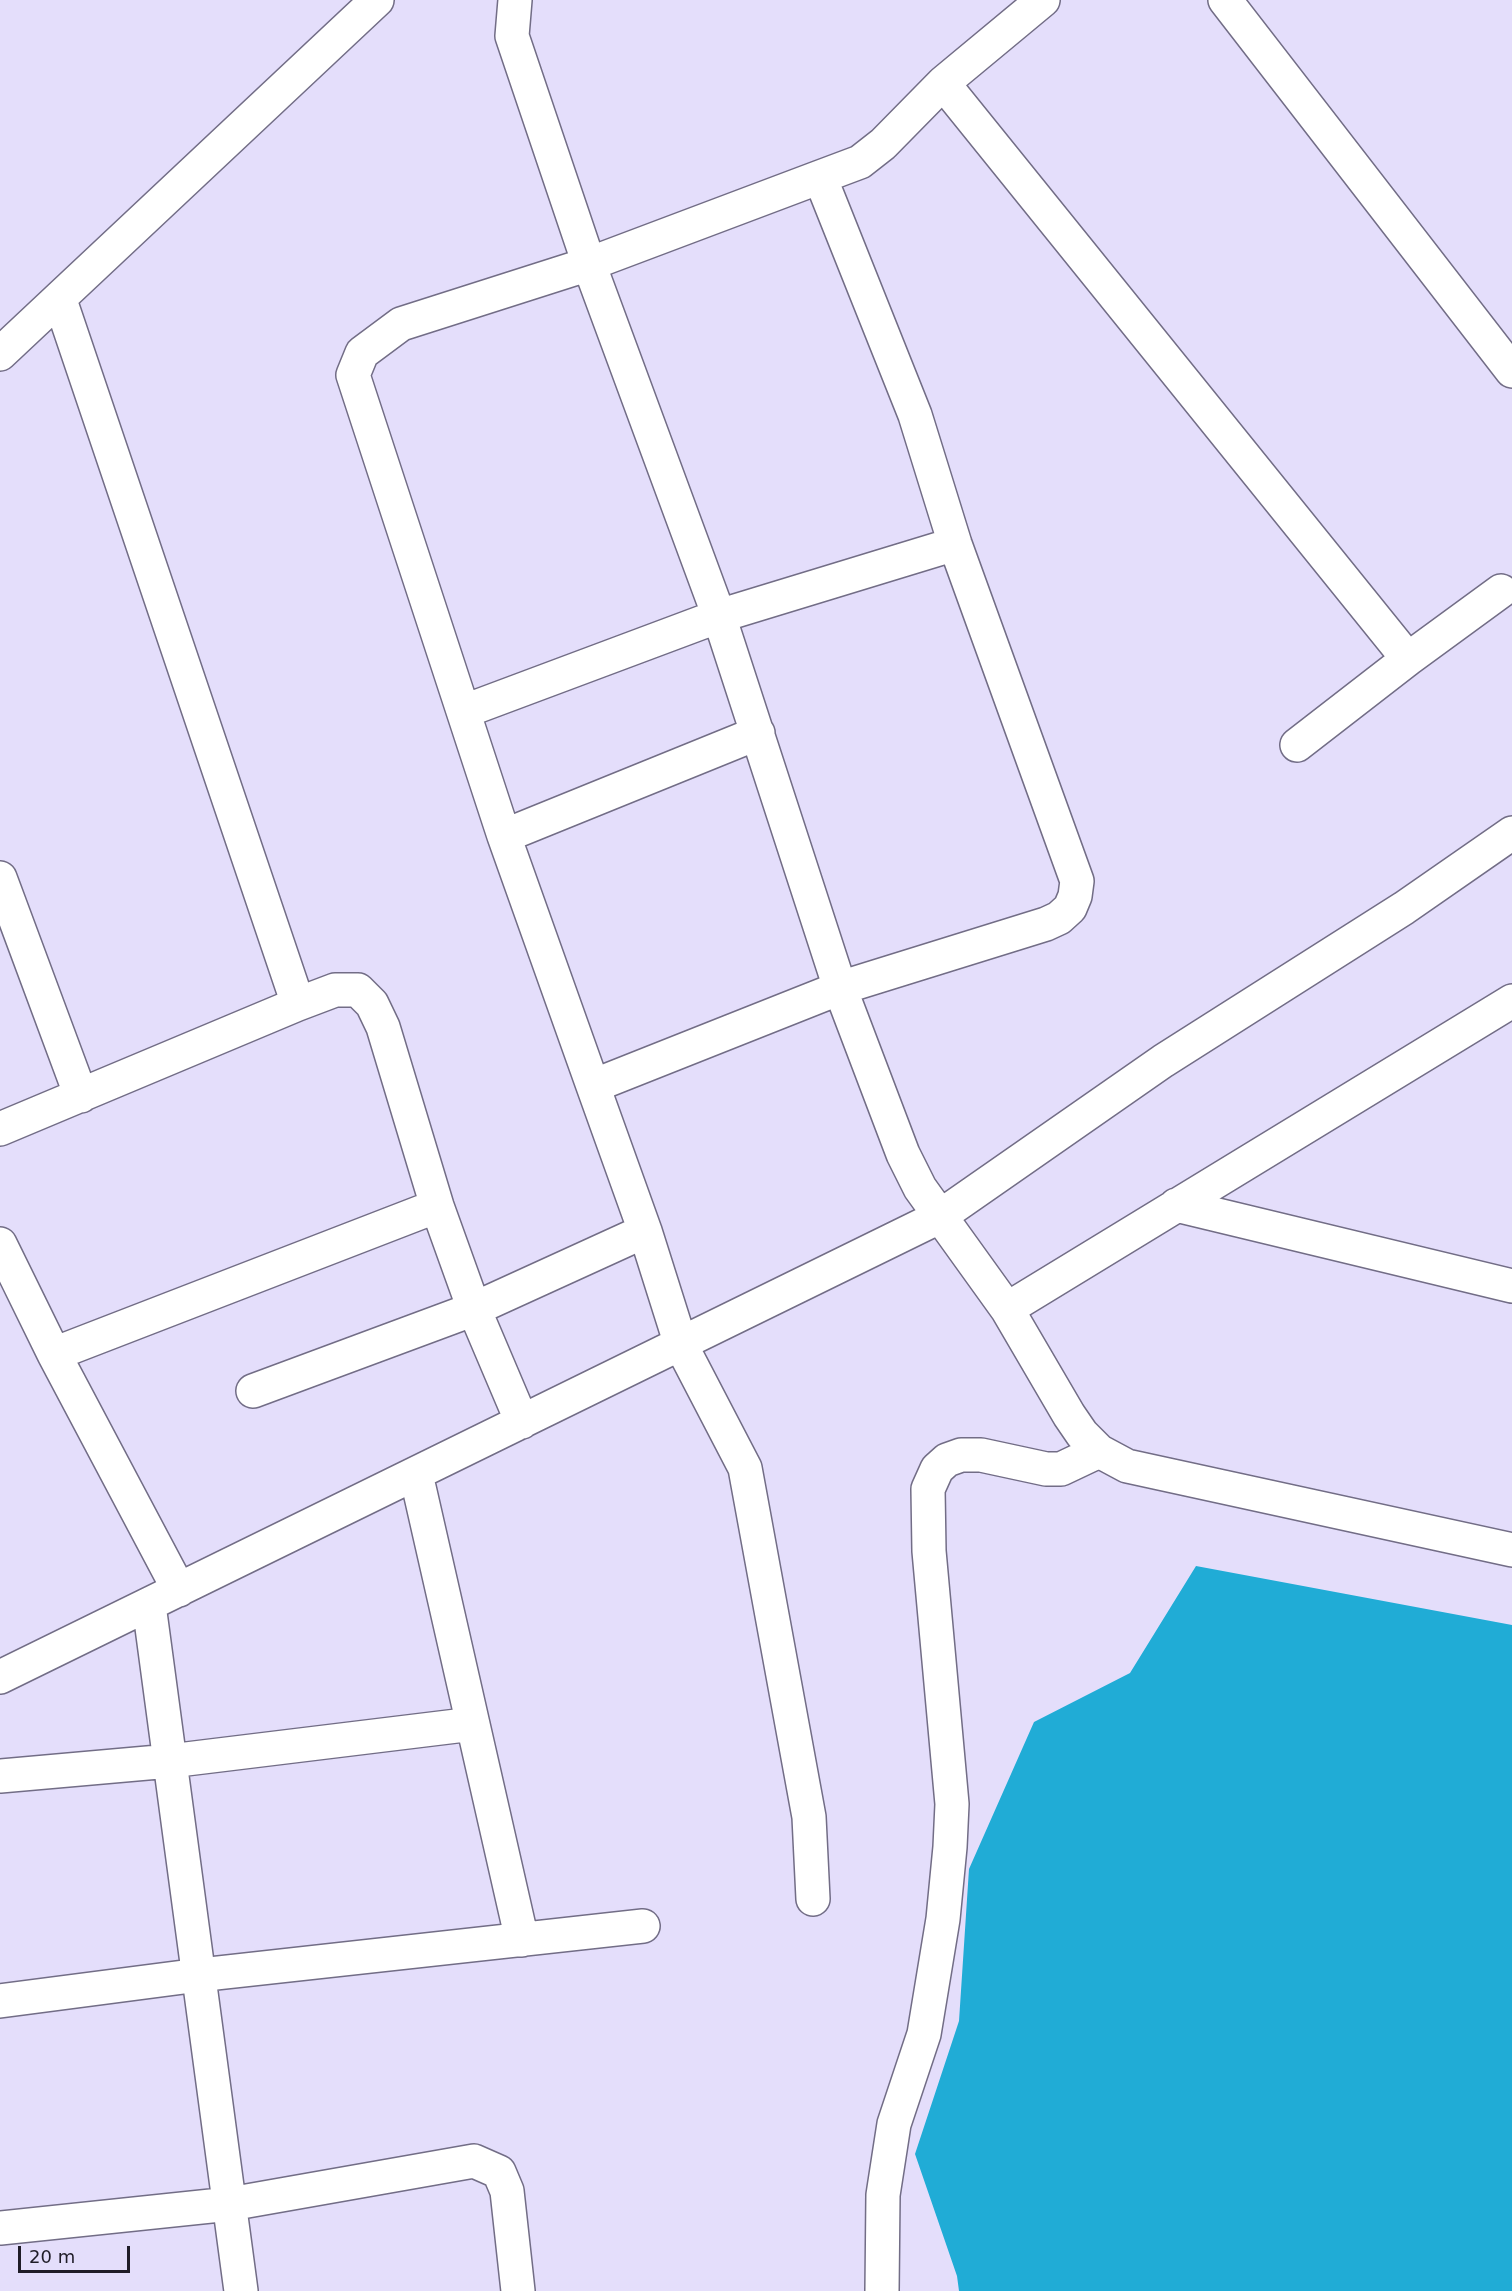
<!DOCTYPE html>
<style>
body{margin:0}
#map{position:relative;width:1512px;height:2291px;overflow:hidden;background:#e4defb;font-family:"DejaVu Sans",sans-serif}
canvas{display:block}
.scale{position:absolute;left:18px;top:2246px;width:112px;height:27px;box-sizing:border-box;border:3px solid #1f1c27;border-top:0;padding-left:8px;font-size:18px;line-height:21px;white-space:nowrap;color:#1f1c27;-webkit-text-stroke:4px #e4defb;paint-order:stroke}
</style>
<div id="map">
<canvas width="1512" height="2291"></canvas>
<div class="scale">20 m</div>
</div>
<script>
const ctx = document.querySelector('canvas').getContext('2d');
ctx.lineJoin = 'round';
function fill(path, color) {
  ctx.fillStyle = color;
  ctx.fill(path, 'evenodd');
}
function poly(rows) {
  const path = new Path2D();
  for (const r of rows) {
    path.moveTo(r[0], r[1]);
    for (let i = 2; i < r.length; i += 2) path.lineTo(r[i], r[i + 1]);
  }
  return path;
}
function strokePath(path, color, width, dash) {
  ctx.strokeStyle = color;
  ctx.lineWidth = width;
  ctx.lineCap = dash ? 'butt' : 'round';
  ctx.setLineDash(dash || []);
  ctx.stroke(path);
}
fill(poly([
 [1196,1566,1512,1625,1512,2291,959,2291,957,2276,915,2154,959,2021,969,1869,1034,1722,1130,1673]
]), '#20acd6');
const minor = poly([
 [515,0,512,36,589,264,719,616,840,988,903,1154,920,1188,1007,1309,1069,1415,1082,1434,1099,1451,1127,1466,1512,1550],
 [1225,0,1512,371],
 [943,83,1043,0],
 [820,177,860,162,883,144,943,83,1408,659,1297,745],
 [60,300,298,1004],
 [0,354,377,0],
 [1408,659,1501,591],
 [465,711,719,616,955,544],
 [504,836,758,733],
 [0,878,81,1096],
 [593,1086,840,988,1046,924,1059,918,1070,908,1075,896,1077,881,955,544,915,415,820,177,589,264,401,324,362,353,353,375,504,836,593,1086,645,1231,681,1345,745,1468,809,1817,813,1899],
 [0,1129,298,1004,335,990,358,990,372,1004,383,1027,437,1206,474,1309,522,1422],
 [1176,1205,1512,1286],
 [0,1244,54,1354,179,1590],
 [1007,1309,1512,1001],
 [54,1354,437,1206],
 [253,1391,474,1309,645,1231],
 [416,1474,522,1940],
 [149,1605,241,2291],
 [0,1677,939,1217,1163,1061,1404,908,1512,833],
 [0,1776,170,1761,473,1724],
 [0,2001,199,1975,643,1926],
 [0,2228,230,2204,474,2161,499,2172,507,2191,518,2291],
 [882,2291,883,2195,894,2124,924,2034,943,1919,950,1847,952,1804,929,1551,928,1489,937,1469,947,1460,961,1455,981,1455,1046,1469,1061,1469,1099,1451]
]);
strokePath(minor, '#726d86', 36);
strokePath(minor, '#fff', 33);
</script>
